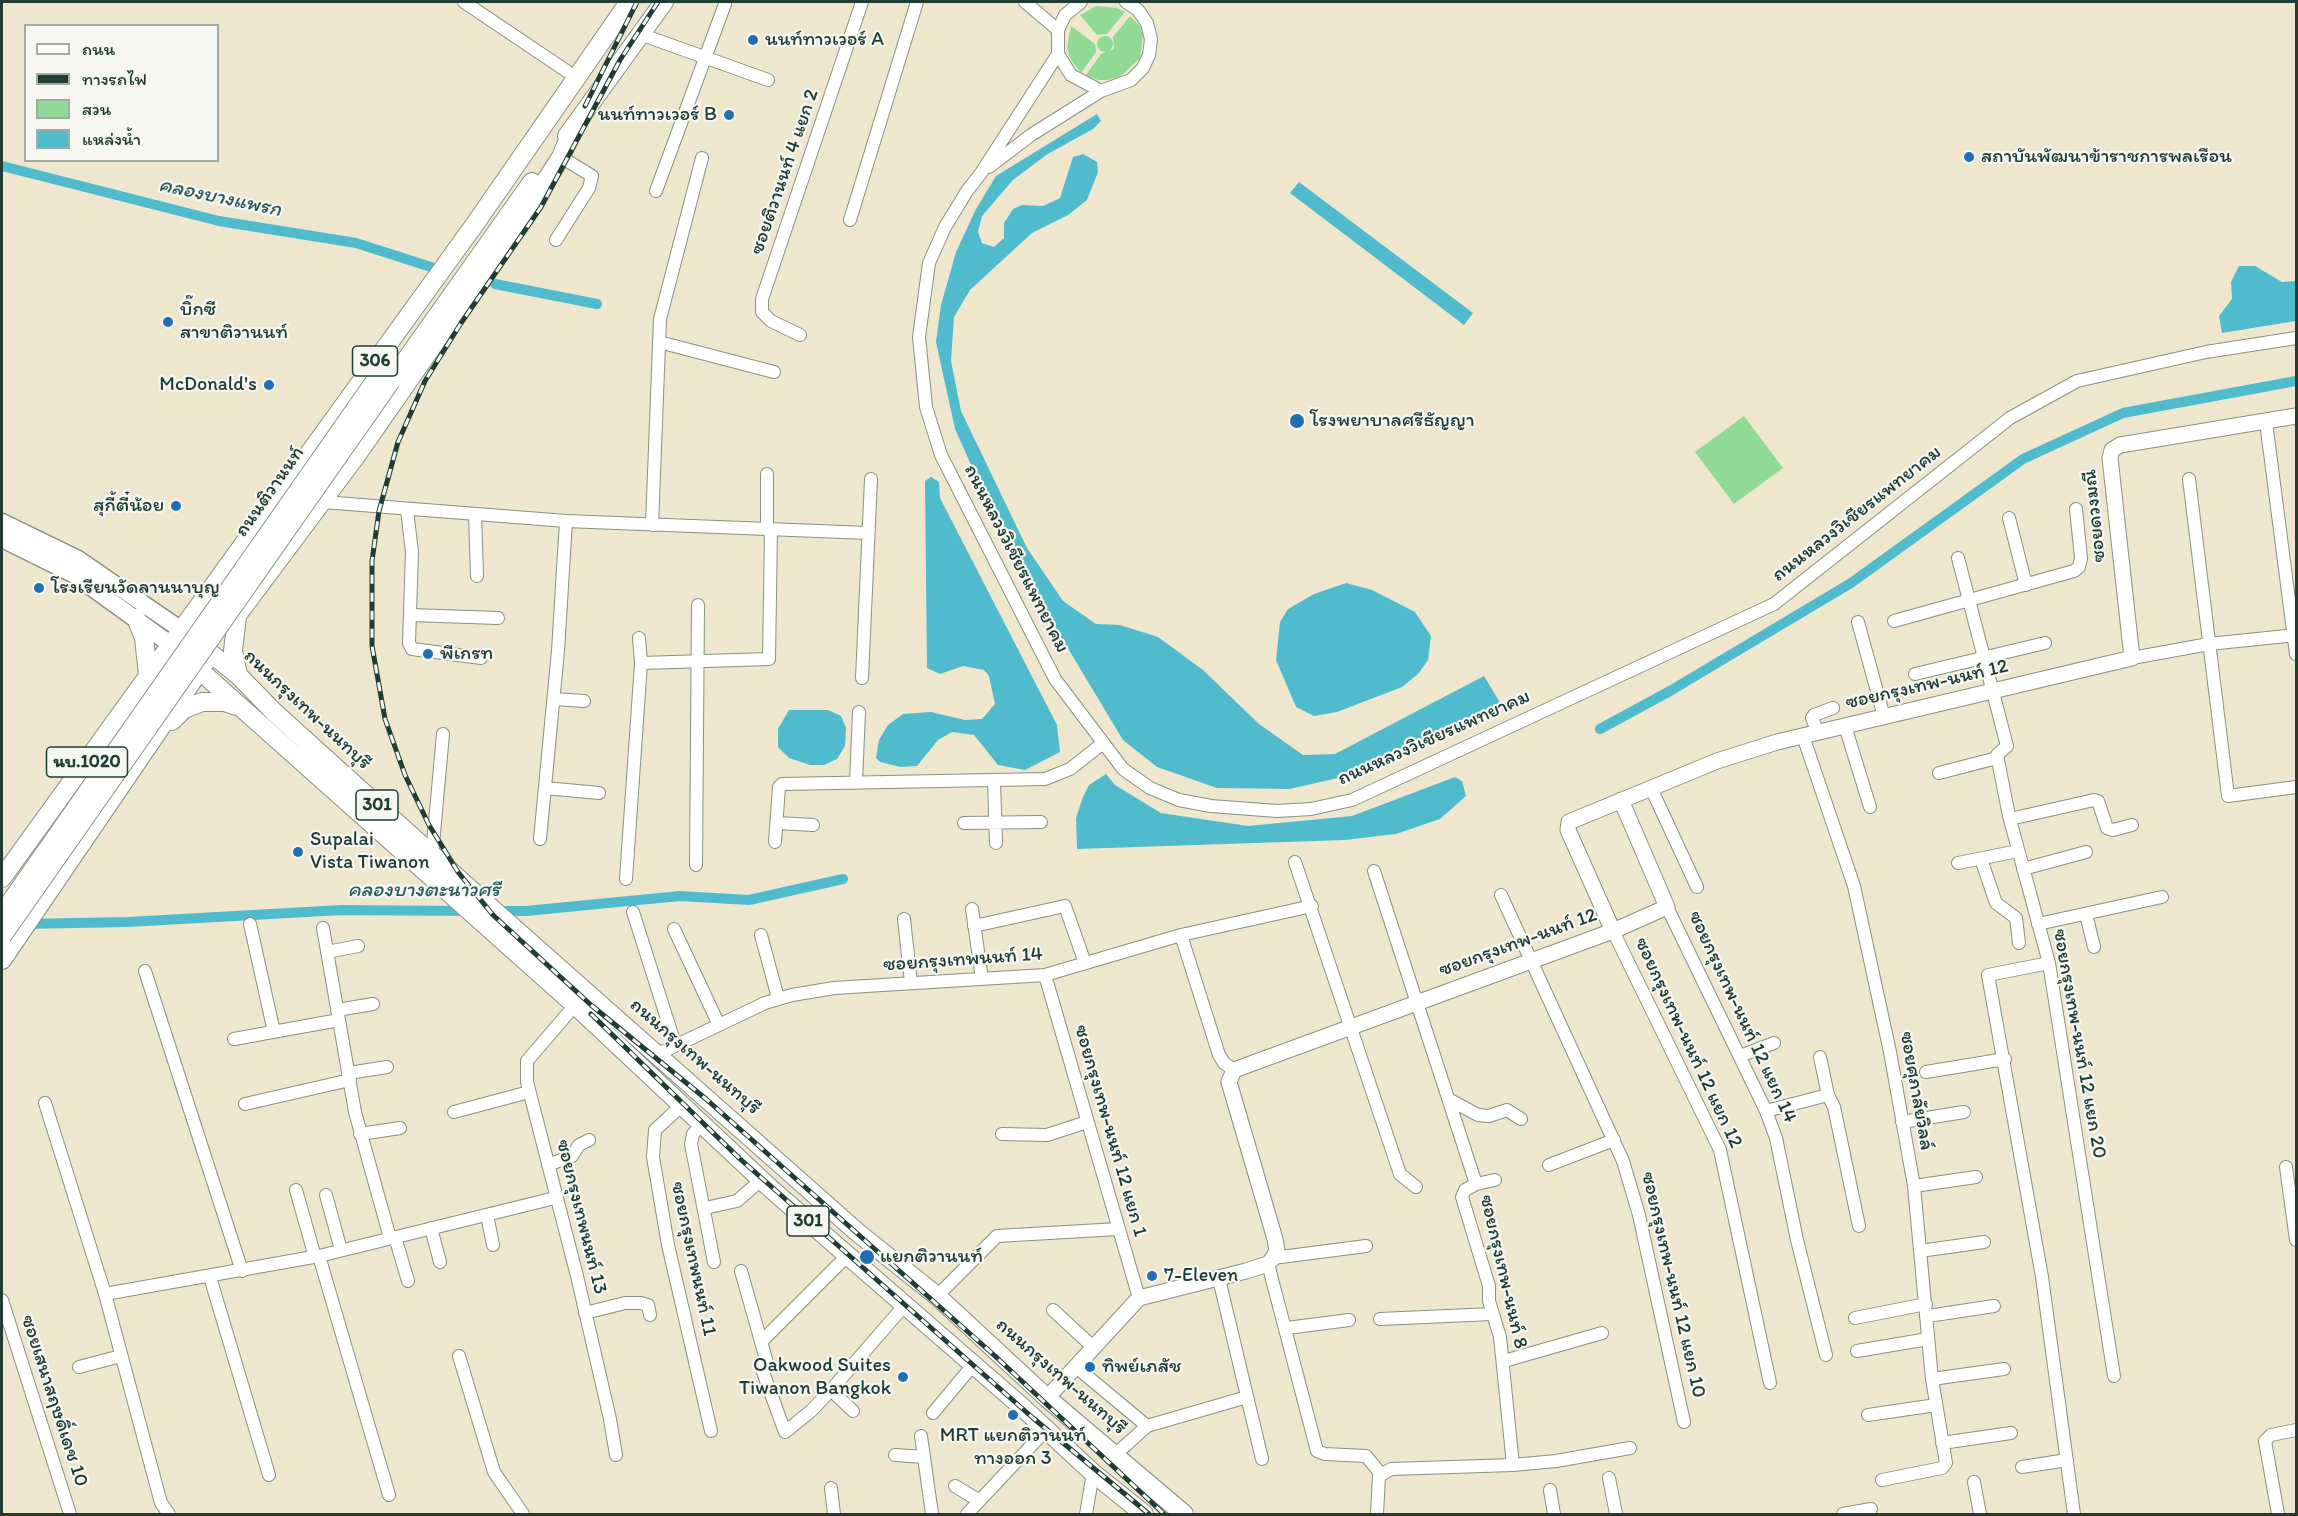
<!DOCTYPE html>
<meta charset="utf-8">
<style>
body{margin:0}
#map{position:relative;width:2298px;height:1516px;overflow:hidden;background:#eee7ce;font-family:Itim,"Playpen Sans Thai",sans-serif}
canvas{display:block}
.frame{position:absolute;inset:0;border:3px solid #1f3d34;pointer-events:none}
.legend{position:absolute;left:24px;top:24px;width:195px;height:138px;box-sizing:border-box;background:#f6f6f2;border:2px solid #a0aca6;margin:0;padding:8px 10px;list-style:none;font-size:18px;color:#1f3d34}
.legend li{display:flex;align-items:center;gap:12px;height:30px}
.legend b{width:30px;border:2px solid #a0aca6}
</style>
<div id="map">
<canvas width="2298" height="1516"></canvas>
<div class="frame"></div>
<ul class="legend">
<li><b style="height:8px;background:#fff"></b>ถนน</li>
<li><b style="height:8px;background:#1f3d34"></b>ทางรถไฟ</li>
<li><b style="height:16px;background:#90da95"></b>สวน</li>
<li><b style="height:16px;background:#51bbce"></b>แหล่งน้ำ</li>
</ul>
</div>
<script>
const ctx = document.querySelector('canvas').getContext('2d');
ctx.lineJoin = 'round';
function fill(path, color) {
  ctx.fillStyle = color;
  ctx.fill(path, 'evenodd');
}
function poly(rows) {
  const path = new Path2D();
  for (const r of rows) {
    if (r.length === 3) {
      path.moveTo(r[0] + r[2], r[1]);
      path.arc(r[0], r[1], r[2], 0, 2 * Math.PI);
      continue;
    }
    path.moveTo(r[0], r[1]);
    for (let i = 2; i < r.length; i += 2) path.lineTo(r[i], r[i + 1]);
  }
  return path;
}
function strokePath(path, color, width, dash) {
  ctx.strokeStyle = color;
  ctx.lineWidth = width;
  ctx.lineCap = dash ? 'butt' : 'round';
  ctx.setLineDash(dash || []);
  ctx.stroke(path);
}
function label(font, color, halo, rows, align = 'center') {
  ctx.font = font + ' Itim,"Playpen Sans Thai",sans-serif';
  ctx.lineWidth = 4.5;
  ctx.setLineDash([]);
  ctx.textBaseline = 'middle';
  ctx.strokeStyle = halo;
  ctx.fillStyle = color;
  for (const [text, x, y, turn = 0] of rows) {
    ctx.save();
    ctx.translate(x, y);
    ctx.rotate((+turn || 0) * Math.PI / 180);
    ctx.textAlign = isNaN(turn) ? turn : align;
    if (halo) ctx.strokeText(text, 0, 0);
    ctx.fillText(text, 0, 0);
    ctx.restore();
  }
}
fill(poly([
 [1096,6,1117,8,1125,12,1107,34,1097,35,1080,15],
 [1130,16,1140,26,1143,35,1140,58,1121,76,1109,80,1098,80,1086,75,1101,54,1114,49,1113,37],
 [1071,26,1095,44,1096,52,1081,73,1070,58,1067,48],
 [1105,44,8],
 [1744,416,1783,468,1734,504,1695,452]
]), '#90da95');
fill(poly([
 [1097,114,1101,121,1093,129,1046,155,1013,180,982,216,978,232,982,243,994,247,1004,238,1004,223,1013,209,1022,205,1043,206,1060,198,1073,157,1083,154,1097,162,1098,172,1087,200,1068,215,1032,233,970,290,954,317,951,361,961,411,1027,548,1063,601,1096,624,1120,625,1158,637,1203,670,1259,724,1303,755,1335,754,1484,676,1502,706,1355,774,1290,789,1217,788,1157,767,1123,740,1010,552,955,429,936,342,941,305,956,252,976,209,996,176],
 [1299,182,1473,313,1464,325,1290,193],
 [2239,266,2255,266,2282,282,2296,281,2296,321,2222,333,2219,316,2232,299,2231,282],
 [931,477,939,482,940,498,1057,725,1060,752,1025,770,998,765,974,735,952,732,938,740,917,766,901,767,880,762,876,758,879,740,888,725,903,714,931,712,965,720,982,719,995,704,989,676,984,670,963,666,940,674,927,668,925,481],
 [1346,583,1372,590,1415,612,1431,636,1428,660,1418,674,1402,687,1337,712,1314,716,1296,707,1276,660,1280,622,1288,609,1314,594],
 [789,710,828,710,841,716,846,728,845,746,837,759,824,765,810,765,789,758,778,747,778,729],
 [1106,774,1115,785,1161,813,1248,826,1352,816,1455,777,1462,781,1466,796,1440,819,1396,834,1345,840,1077,849,1076,818,1083,797,1089,785]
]), '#51bbce');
strokePath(poly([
 [2,166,219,221,356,243,431,267],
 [495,284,597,304],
 [1600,729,1670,691,1851,583,2023,459,2123,413,2296,381],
 [493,911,526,911,680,896,749,900,843,879],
 [23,924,128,922,342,910,469,911]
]), '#51bbce', 10);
const minor = poly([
 [464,2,577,78],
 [1025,2,1058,30],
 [1081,2,1065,15,1058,30,1058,54,981,173,967,191,945,227,929,263,919,337,926,407,941,455,1055,679,1123,769,1150,788,1179,800,1211,806,1277,811,1311,809,1352,800,1774,604,2010,418,2077,381,2206,352,2296,338],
 [640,34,768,80],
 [1058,54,1071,75,1101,91],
 [989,167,1031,135,1101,91,1131,80,1143,68,1149,55,1151,39,1147,23,1138,10,1126,2],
 [656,191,725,4],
 [850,220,917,2],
 [556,240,589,188,592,176,561,157],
 [800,335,771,321,762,312,762,299,862,2],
 [659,342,774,372],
 [2266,422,2296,654],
 [767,474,767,530],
 [2189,479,2228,796,2296,787],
 [323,502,566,521,868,533],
 [407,510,412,552,409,643,412,649,481,658],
 [475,514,477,576],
 [2009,518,2026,585],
 [652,525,660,319,702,158],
 [1958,558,2007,746,1997,755,2009,816,2049,963,2114,1376],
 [410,615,498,618],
 [1894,621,2074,571,2079,567,2081,558,2076,509],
 [1858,622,1884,717],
 [2132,658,2209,644,2296,635],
 [641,663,769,659,771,530],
 [1915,674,2045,643],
 [862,678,871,479],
 [554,699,584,701],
 [1845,726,1870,807],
 [1818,733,1812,718,1814,715,1833,708],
 [1803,736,1854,886,1890,1052,1914,1186,1932,1379,1946,1463,1942,1468,1882,1480],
 [1939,773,1997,758],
 [994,781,996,843],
 [856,783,859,712],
 [545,788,599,793],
 [1651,788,1697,887],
 [2010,819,2094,800,2098,801,2107,828,2113,830,2132,825],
 [778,823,813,825],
 [964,823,1041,822],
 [540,839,558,651,566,521],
 [775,842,779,787,782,784,1045,779,1070,769,1102,744],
 [432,855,443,734],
 [1981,859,1996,903,2016,918,2019,943],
 [1295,862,1400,1174,1416,1187],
 [1958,863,2018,851],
 [696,865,698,605],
 [2023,869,2086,852],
 [1374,871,1476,1184],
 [626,879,641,663,639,638],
 [1501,895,1623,1161,1639,1215,1684,1422],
 [1667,907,1766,1111,1776,1138,1797,1240,1826,1355],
 [972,909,982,979],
 [633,912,675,1044],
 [2086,914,2094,947],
 [904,919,911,983],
 [250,924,274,1032],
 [2038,924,2162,897],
 [974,926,1065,906,1085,963],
 [323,928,355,1112,390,1238],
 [674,929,719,1025],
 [1613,931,1720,1150,1770,1383],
 [761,935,778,998],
 [1181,935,1219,1055,1224,1063,1234,1070],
 [327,952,358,946],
 [2049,963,1988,975,2042,1277,2074,1514],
 [145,971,242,1271],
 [1045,975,1139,1298],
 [575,1005,527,1061,527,1082,577,1276,610,1419,616,1455],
 [337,1010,373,1004],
 [234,1039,339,1020],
 [658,1054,765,1003,792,995,834,988,1045,975,1181,935,1312,906],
 [1740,1056,1774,1043],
 [1820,1057,1828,1095],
 [1926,1072,2005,1059],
 [349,1073,387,1067],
 [1450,1100,1478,1115,1489,1116,1507,1110,1521,1119],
 [45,1103,105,1294,161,1503,169,1514],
 [245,1104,350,1080],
 [681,1106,655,1130,653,1157,668,1245,711,1431],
 [1766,1111,1828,1095,1834,1107,1859,1226],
 [454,1112,529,1092],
 [1902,1122,1964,1112],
 [702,1124,693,1134,691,1144,714,1262],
 [360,1134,400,1128],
 [1002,1134,1047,1135,1087,1122],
 [548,1165,572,1156,579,1145,589,1140],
 [1549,1165,1614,1140],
 [2286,1167,2296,1240],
 [1495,1180,1476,1184,1465,1190,1462,1197,1489,1286,1489,1301,1500,1337,1513,1465],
 [1914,1186,1976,1177],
 [296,1190,315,1257],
 [326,1195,341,1250],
 [705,1208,737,1201,761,1180],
 [487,1215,493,1245],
 [431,1228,440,1262],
 [395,1237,408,1281],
 [1920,1251,1984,1242],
 [319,1256,389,1495],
 [1273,1258,1366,1246],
 [1268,1264,1317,1451,1325,1454,1366,1456,1381,1474],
 [741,1271,766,1359,763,1372,785,1432,811,1411,831,1390],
 [210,1277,269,1475],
 [1219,1279,1262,1459],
 [105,1294,319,1256,555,1198],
 [937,1296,997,1236,1118,1229],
 [2,1300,70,1514],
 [1053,1310,1093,1347],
 [585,1313,625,1303,641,1303,648,1305,650,1315],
 [1928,1316,1994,1306],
 [1855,1318,1926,1304],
 [1380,1319,1492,1314],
 [1287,1328,1349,1320],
 [761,1342,848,1255],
 [1857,1351,1928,1339],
 [459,1356,494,1472,523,1514],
 [1504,1361,1602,1333],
 [79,1367,121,1356],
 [1076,1367,1147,1426],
 [1932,1379,2004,1369],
 [853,1411,831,1390,904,1306],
 [933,1413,973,1365],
 [1868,1415,1936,1405],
 [921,1436,932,1514],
 [1942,1443,2011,1433],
 [1116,1454,1147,1426,1247,1397],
 [895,1455,924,1457],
 [2022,1467,2067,1460],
 [1609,1478,1616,1514],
 [1974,1482,1980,1514],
 [955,1486,978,1500],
 [831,1488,834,1514],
 [1550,1490,1554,1514],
 [967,1514,1046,1430],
 [1086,1514,1093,1473],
 [1377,1514,1379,1476,1391,1469,1513,1465,1556,1461,1630,1448],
 [1843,1514,1871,1509],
 [2278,1514,2265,1441,2271,1435,2296,1430]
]);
const tertiary = poly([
 [1613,931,1568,830,1569,822,1717,761,1777,742,2132,658,2110,458,2112,450,2120,445,2296,416],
 [1047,1398,1139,1298,1246,1271,1268,1264,1273,1258,1277,1251,1275,1239,1229,1082,1234,1070,1613,931,1667,907,1621,800]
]);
const secondary = poly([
 [2,522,78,559,180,629],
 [2,539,73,574,170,644]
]);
const primary = poly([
 [567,136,664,2],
 [391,381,532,182],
 [237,616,233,651,238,675],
 [136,618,144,638,148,675],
 [235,618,356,456,525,213,561,157,574,126],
 [180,629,238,675,274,712,481,899,857,1232,937,1296,1047,1398,1184,1514],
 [170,644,575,1005,770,1188,1021,1406,1093,1473,1144,1514],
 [172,721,184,709,202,702,224,702,240,707],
 [2,878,475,224,629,2],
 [2,960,206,661]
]);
strokePath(minor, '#869281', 14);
strokePath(tertiary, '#869281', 17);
strokePath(secondary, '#869281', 19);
strokePath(primary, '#869281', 20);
strokePath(minor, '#fff', 12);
strokePath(tertiary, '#fff', 15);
strokePath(secondary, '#fff', 16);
strokePath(primary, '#fff', 18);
const rail = poly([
 [658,2,620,60,541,207,461,323,425,381,398,442,379,511,372,561,372,646,385,719,405,775,429,825,458,872,493,915,591,1005,706,1099,995,1356,1164,1514],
 [585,106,637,2],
 [591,1014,739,1158,1033,1418,1149,1514]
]);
strokePath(rail, '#1f3d34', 5);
strokePath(rail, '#f6f6f2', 3, [9]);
const primaryBridge = poly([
 [2,914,380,374],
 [2,936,391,381]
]);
strokePath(primaryBridge, '#869281', 20, []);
strokePath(primaryBridge, '#fff', 18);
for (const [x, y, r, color] of [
 [753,40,6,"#1f6fb2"],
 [729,115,6,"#1f6fb2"],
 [1969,157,6,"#1f6fb2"],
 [168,322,6,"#1f6fb2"],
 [269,385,6,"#1f6fb2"],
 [1297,421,8,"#1f6fb2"],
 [176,506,6,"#1f6fb2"],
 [39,588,6,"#1f6fb2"],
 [428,654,6,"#1f6fb2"],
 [298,852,6,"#1f6fb2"],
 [867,1257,8,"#1f6fb2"],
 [1152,1276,6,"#1f6fb2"],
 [1090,1367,6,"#1f6fb2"],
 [903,1377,6,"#1f6fb2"],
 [1013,1415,6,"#1f6fb2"]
]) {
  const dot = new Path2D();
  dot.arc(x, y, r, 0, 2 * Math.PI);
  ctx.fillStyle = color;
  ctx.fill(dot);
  strokePath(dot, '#f6f6f2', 2);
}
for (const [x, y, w] of [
 [375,361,45],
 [87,762,81],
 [377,805,42],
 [808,1221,42]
]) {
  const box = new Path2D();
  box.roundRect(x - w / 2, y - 15, w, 30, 4.5);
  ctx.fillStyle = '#f6f6f2';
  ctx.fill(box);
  strokePath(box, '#1f3d34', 1.5);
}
label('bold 18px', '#1f3d34', null, [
 ["306",375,361],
 ["นบ.1020",87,762],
 ["301",377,805],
 ["301",808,1221]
]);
label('20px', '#1f3d34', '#f6f6f2', [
 ["นนท์ทาวเวอร์ A",765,40],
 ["นนท์ทาวเวอร์ B",717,115,"right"],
 ["สถาบันพัฒนาข้าราชการพลเรือน",1981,157],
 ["บิ๊กซี",180,310],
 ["สาขาติวานนท์",180,333],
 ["McDonald's",257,385,"right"],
 ["โรงพยาบาลศรีธัญญา",1310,421],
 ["สุกี้ตี๋น้อย",164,506,"right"],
 ["โรงเรียนวัดลานนาบุญ",51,588],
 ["พีเกรท",440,654],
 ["Supalai",310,840],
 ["Vista Tiwanon",310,863],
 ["แยกติวานนท์",880,1257],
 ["7-Eleven",1164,1276],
 ["Oakwood Suites",891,1366,"right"],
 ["Tiwanon Bangkok",891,1389,"right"],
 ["ทิพย์เภสัช",1102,1367],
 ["MRT แยกติวานนท์",1013,1436,"center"],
 ["ทางออก 3",1013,1459,"center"]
], 'left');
label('20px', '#1f3d34', '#f6f6f2', [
 ["ซอยติวานนท์ 4 แยก 2",785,172,-71],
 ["ถนนติวานนท์",270,492,-55],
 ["ถนนหลวงวิเชียรแพทยาคม",1857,514,-38],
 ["ซอยดวงมณี",2095,516,-96],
 ["ถนนหลวงวิเชียรแพทยาคม",1016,559,63],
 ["ซอยกรุงเทพ-นนท์ 12",1927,685,-13],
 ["ถนนกรุงเทพ-นนทบุรี",307,710,43],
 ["ถนนหลวงวิเชียรแพทยาคม",1434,738,-24],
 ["ซอยกรุงเทพ-นนท์ 12",1518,943,-20],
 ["ซอยกรุงเทพนนท์ 14",963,960,-4],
 ["ซอยกรุงเทพ-นนท์ 12 แยก 14",1742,1017,65],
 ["ซอยกรุงเทพ-นนท์ 12 แยก 12",1688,1043,65],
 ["ซอยกรุงเทพ-นนท์ 12 แยก 20",2079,1044,80],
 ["ถนนกรุงเทพ-นนทบุรี",695,1057,41],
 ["ซอยศุภาลัยวิลล์",1916,1091,80],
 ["ซอยกรุงเทพ-นนท์ 12 แยก 1",1110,1131,74],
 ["ซอยกรุงเทพนนท์ 13",581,1217,76],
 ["ซอยกรุงเทพนนท์ 11",693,1259,78],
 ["ซอยกรุงเทพ-นนท์ 8",1503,1272,77],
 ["ซอยกรุงเทพ-นนท์ 12 แยก 10",1673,1285,77],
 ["ถนนกรุงเทพ-นนทบุรี",1061,1377,41],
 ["ซอยเสนาสฤษดิ์เดช 10",54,1401,72]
]);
label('italic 21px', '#2c5c5a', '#f6f6f2', [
 ["คลองบางแพรก",220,198,12],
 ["คลองบางตะนาวศรี",424,891]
]);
</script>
